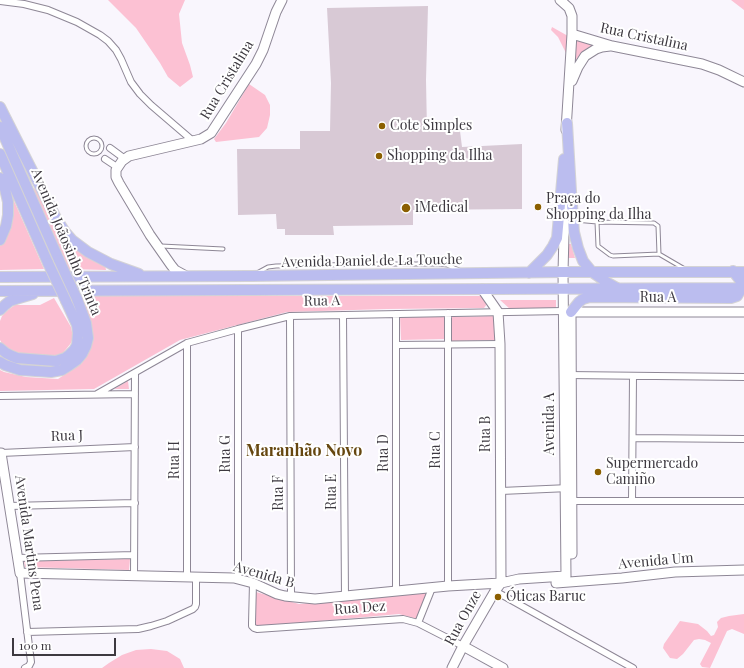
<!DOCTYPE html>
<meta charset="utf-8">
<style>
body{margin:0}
#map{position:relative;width:744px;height:668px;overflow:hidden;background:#f9f6fd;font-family:"Playfair Display",serif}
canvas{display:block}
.scale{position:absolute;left:12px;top:638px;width:104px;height:18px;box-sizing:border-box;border:2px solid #3d3940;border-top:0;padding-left:5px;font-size:12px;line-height:14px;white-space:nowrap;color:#3d3940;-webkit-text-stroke:3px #fff;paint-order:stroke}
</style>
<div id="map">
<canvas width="744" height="668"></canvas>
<div class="scale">100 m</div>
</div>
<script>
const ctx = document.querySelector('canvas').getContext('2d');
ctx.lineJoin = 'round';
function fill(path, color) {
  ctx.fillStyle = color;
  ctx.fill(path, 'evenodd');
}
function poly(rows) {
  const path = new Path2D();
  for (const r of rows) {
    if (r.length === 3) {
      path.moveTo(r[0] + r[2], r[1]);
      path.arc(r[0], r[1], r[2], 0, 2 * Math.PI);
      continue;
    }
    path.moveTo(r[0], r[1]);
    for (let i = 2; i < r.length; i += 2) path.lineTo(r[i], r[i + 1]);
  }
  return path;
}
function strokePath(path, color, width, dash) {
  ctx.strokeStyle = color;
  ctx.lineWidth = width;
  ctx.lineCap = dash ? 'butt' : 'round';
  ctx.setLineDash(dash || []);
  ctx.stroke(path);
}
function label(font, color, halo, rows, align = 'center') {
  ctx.font = font + ' "Playfair Display",serif';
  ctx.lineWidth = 4;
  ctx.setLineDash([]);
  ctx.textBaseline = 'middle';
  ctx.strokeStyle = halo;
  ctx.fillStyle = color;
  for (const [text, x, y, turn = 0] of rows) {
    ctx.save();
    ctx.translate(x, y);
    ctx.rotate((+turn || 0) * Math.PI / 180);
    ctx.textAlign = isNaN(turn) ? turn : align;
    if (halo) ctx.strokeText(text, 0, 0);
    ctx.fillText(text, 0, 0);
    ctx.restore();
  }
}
fill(poly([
 [108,0,185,0,179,14,182,43,190,65,193,77,180,87,168,77,160,63,136,28],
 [731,0,744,0,744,10],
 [552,27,568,36,566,53,558,37,551,30],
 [575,39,592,45,581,53,575,61],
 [249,84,265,95,270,105,270,115,267,128,259,137,216,142,214,139,226,123],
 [37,187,50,217,105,264,106,270,69,269,30,191],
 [11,194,44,269,0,270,0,246,7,234,11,224,13,215],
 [567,244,571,244,575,258,566,258],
 [77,293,285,296,481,296,485,298,487,304,484,308,387,309,287,312,180,340,94,389,0,391,0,370,4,372,26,377,58,379,82,363,90,340],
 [54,298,71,327,73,337,71,343,63,353,58,356,50,357,21,355,4,347,0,340,0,321,2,316,8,310,15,305,40,305],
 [500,300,556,300,556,309,510,309],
 [400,316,444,316,445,339,401,340],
 [496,316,497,340,452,341,452,317],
 [128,381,129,389,114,389],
 [130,559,129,570,25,567,24,561],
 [256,592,299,604,426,593,417,619,399,614,254,627],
 [744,614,744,634,732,629,727,631,710,668,702,667,700,664,711,643,705,640,699,639,694,640,683,654,677,659,670,658,663,648,664,644,680,621,698,624,707,631,711,636,714,635,718,627,717,622,721,618,729,616],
 [151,649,167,651,180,659,184,668,102,668,109,663,122,655,136,650]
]), '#fcc1d3');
fill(poly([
 [428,6,426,80,427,131,451,130,460,131,462,147,522,144,522,209,413,210,413,225,333,226,334,235,285,235,285,229,277,229,276,214,238,215,237,149,300,149,300,131,330,131,331,83,327,8]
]), '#d8c9d5');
const lane = poly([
 [94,146,8],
 [575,220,597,222],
 [161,246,223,249],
 [659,254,658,226,654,223,597,222,598,246,610,255,613,256,659,254,683,268],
 [257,273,268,267,276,266,368,264,441,264,447,265,459,270]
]);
const street = poly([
 [0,1,24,4,48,10,77,22,100,35,108,41,116,50,121,59,131,82,140,94,151,105,193,141],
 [110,148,125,159],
 [105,159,117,167],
 [448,313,448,586],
 [343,315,345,597],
 [290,316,291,598],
 [238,329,238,579],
 [396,345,500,344],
 [568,375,744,377],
 [97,394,187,343,238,329,290,316,563,311],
 [0,396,135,394],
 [633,438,744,439],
 [1,453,135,447],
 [501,491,569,488],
 [570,501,744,501],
 [632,501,633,376],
 [9,506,135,503],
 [17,558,134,555],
 [20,573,31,662,29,666,25,668],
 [134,576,135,373],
 [187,577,187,343],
 [253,583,252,623,252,626,254,628,257,629,403,619,418,623,463,646],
 [396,591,396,314],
 [495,591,633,668],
 [418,623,432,588],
 [27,632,138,629,151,626,167,621,193,609,195,607,196,604,196,577]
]);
const secondary = poly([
 [560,0,569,8,572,16,572,34,566,130],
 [572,34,612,46,702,64,719,70,744,82],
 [572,81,578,67,585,56,596,49,602,47,610,46],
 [565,197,563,272,566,576],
 [186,276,175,270,171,265,150,235,119,183,116,177,116,170,122,161,129,156,201,139,211,133,256,64,263,50,276,12,282,0],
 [482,289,498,312,500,344,501,583],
 [0,453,1,453,20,573,234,578,253,583,277,594,285,596,315,599,448,586,501,583,519,579,565,576],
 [572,554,571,312,744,312],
 [556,583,622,578,675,572,744,570],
 [463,646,503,668],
 [452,668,463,646,495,591,501,583]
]);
const primary = poly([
 [0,107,56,218,65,232,72,240,88,252,111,264,139,274],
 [567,123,571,191,574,232,578,248,583,261,592,272,608,283,617,288],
 [0,127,59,260],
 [0,154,48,263],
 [0,178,5,189,8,202,8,215,6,226,0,240],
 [529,273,547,255,553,246,557,238,564,159],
 [0,277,251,276,563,272,744,272],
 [0,291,744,288],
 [0,310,5,305,10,301,16,299,33,294],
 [571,312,579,302,583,299,590,297,731,298,737,296,742,288,740,280,733,271],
 [0,348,6,353,12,356,17,358,29,359,56,361,65,358,69,355,74,350,77,345,78,333,77,325,66,301],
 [0,362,5,365,20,370,51,372,62,370,70,365,77,360,82,354,86,346,88,338,86,323,77,299]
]);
strokePath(lane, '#8e8796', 5);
strokePath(street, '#8e8796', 8);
strokePath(secondary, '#8e8796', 11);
strokePath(primary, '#d4d3d5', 12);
strokePath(lane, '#fff', 3);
strokePath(street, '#fff', 6);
strokePath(secondary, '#fff', 9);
strokePath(primary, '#bbbdef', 10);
const primaryBridge = poly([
 [59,260,77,299],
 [48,263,66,301]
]);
strokePath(primaryBridge, '#d4d3d5', 12, []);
strokePath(primaryBridge, '#bbbdef', 10);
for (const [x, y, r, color] of [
 [382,126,4,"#8b5f01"],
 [379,156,4,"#8b5f01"],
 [538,207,4,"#8b5f01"],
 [406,208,5,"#8b5f01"],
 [598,472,4,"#8b5f01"],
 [498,597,4,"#8b5f01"]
]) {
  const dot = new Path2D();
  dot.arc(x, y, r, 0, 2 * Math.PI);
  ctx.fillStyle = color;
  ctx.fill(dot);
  strokePath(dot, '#fff', 1.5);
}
label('14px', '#3d3940', '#fff', [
 ["Rua Cristalina",644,37,12],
 ["Rua Cristalina",227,80,-59],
 ["Avenida Joãosinho Trinta",66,242,67],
 ["Avenida Daniel de La Touche",372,261,-1],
 ["Rua A",658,298],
 ["Rua A",322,301,-1],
 ["Avenida A",550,424,-90],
 ["Rua B",486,434,-90],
 ["Rua J",67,436,-2],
 ["Rua C",436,450,-90],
 ["Rua D",384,453,-90],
 ["Rua G",226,454,-90],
 ["Rua H",175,460,-90],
 ["Rua E",332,492,-90],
 ["Rua F",279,493,-90],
 ["Avenida Martins Pena",29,543,82],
 ["Avenida Um",656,561,-5],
 ["Avenida B",264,575,16],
 ["Rua Dez",360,608,-4],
 ["Rua Onze",463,618,-61]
]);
label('14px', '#3d3940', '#fff', [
 ["Cote Simples",390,126],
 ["Shopping da Ilha",387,156],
 ["Praça do",546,199],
 ["Shopping da Ilha",546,215],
 ["iMedical",415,208],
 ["Supermercado",606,464],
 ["Camiño",606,480],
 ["Óticas Baruc",506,597]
], 'left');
label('bold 16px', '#664710', '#fff', [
 ["Maranhão Novo",304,451]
]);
</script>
